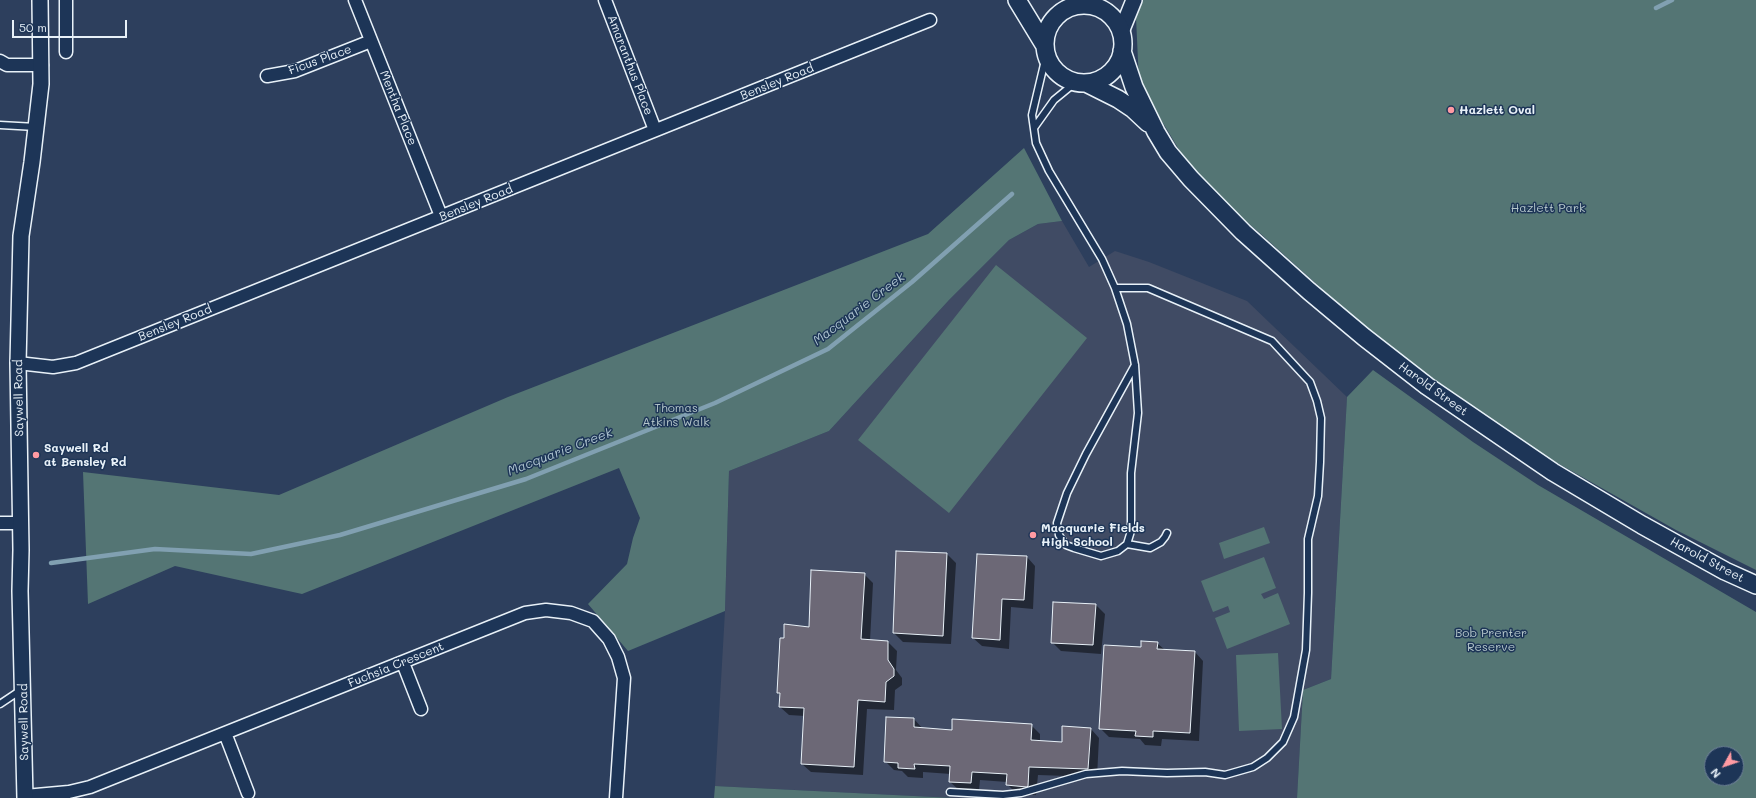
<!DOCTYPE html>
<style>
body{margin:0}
#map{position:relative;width:1756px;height:798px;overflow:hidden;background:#2d3f5d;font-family:Mali,sans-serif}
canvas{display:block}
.north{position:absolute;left:1704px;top:746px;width:40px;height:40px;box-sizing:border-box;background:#1d3557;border:1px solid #6e8097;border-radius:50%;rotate:230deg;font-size:11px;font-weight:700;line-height:16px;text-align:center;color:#e8f1f8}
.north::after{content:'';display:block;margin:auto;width:14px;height:18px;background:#ff9aa2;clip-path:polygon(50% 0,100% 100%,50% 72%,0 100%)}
.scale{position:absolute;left:12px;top:20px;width:115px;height:18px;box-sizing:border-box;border:2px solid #e8f1f8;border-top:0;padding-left:5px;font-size:12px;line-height:14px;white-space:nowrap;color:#e8f1f8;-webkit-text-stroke:3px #1d3557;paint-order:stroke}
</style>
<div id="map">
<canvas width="1756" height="798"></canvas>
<div class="north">N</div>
<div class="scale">50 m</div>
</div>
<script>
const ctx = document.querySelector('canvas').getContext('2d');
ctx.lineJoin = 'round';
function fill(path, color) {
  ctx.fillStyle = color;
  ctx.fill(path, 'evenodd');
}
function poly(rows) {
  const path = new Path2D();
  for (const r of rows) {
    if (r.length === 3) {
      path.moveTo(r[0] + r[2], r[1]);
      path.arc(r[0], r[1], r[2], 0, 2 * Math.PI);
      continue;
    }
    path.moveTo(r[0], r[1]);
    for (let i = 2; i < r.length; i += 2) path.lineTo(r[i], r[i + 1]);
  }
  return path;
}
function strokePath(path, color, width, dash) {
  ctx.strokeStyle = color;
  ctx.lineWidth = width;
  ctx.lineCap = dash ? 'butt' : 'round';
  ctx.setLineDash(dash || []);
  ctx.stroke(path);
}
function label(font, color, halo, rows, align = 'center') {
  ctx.font = font + ' Mali,sans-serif';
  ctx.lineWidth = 3;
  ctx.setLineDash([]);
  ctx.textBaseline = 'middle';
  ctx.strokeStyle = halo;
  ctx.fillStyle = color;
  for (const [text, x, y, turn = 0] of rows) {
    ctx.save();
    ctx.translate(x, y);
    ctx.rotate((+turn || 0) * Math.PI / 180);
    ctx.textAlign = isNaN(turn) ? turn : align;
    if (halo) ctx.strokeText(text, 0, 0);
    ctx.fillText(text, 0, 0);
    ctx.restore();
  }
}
fill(poly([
 [1062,221,1089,267,1115,251,1149,262,1247,301,1347,397,1331,679,1303,690,1297,798,954,798,715,786,725,611,729,471,829,431,949,300,1009,240,1038,224]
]), '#404b64');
fill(poly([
 [1143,0,1756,0,1756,570,1676,530,1529,447,1394,354,1261,234,1223,202,1201,180,1184,158,1139,83,1136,17],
 [1024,148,1062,221,1038,224,1009,240,949,300,829,431,729,471,725,611,628,651,588,604,627,564,633,538,640,518,619,468,302,594,175,566,88,604,83,472,279,495,508,397,928,234],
 [996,265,1087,338,949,513,858,440],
 [1373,370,1473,442,1538,485,1756,612,1756,798,1297,798,1303,690,1331,679,1347,397],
 [1712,754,1736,754,1736,778,1712,778],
 [1264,527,1270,543,1224,559,1219,543],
 [1264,557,1276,588,1261,594,1264,599,1278,593,1290,624,1227,649,1215,618,1230,612,1228,606,1213,612,1201,581],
 [1278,653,1282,729,1239,731,1236,655],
 [715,786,954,798,714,798]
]), '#547574');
fill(poly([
 [947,554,956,563,951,644,903,642,894,633],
 [1027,557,1035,566,1033,609,1011,607,1009,649,982,646,973,638],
 [864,574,873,583,870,641,888,642,897,651,896,670,902,678,902,685,895,690,894,710,867,709,863,775,811,772,802,764,805,716,789,715,780,707,781,696,778,693,785,639,810,628],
 [1096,605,1105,614,1101,654,1061,651,1052,642],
 [1157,643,1165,650,1195,652,1203,661,1199,741,1162,739,1161,746,1145,745,1140,739,1109,737,1100,728,1141,648],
 [914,719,923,729,953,731,1031,725,1040,734,1040,742,1062,743,1091,729,1099,738,1097,777,1038,775,1036,795,1016,793,1007,784,1007,782,980,780,979,791,959,790,950,782,951,774,923,772,923,778,908,777,902,771,894,770,885,761]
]), '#0007');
strokePath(poly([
 [1656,8,1672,0],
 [51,563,155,549,251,554,340,535,526,479,715,403,828,349,912,282,1012,194]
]), '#81a0b1', 4.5);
const building = poly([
 [896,551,947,553,943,636,893,633,896,551],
 [977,554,1027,556,1024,600,1002,599,1000,640,972,638,977,554],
 [811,570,865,573,861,639,888,641,888,660,894,669,894,676,886,682,885,702,858,700,854,767,801,764,804,708,779,707,780,693,777,693,780,638,784,638,784,624,809,627,811,570],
 [1053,602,1096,604,1093,645,1051,643,1053,602],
 [1141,641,1158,642,1157,649,1195,651,1190,733,1153,731,1153,737,1135,736,1136,731,1099,729,1104,645,1141,647,1141,641],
 [886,717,914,718,914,727,952,730,952,719,1032,724,1031,740,1062,742,1062,726,1091,728,1088,769,1029,767,1028,786,1027,787,1006,785,1007,774,972,772,971,783,949,782,950,766,914,764,915,769,898,768,898,763,884,762,886,717]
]);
fill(building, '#6c6876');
strokePath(building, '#e8f1f8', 1);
const service = poly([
 [1046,56,1032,115,1036,143,1049,171,1102,259,1115,288,1127,324,1135,365,1138,413,1131,473,1131,531,1127,544,1118,551,1101,556,1074,548,1066,545,1059,535,1057,523,1067,493,1086,454,1135,365],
 [0,125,36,127],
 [1034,128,1054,100,1076,82],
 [1127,544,1150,548,1161,542,1165,537,1167,533],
 [0,704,21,690],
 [950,792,1003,795,1021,793,1086,774,1122,771,1167,773,1205,772,1225,775,1253,767,1267,758,1283,742,1294,717,1306,650,1308,593,1308,539,1318,496,1320,462,1321,418,1317,401,1310,382,1272,341,1148,288,1115,288]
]);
const minor = poly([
 [66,0,66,52],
 [355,0,441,216],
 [605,0,655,130],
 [0,61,7,65,42,65],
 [267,76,295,71,371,41],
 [18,363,53,367,76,363,930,20],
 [0,523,21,523],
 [403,663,421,709],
 [225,733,248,793],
 [25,796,69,792,90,787,525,613,546,610,571,613,593,621,609,639,618,657,624,678,616,798]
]);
const tertiary = poly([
 [1080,5,1088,0],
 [1121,32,1134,0],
 [25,798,20,591,21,550,18,363,21,236,32,162,41,84,40,0]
]);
const secondary = poly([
 [1017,0,1045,46],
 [1084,44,39],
 [1122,51,1134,87,1156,132,1168,152,1191,179,1243,232,1309,291,1364,337,1427,386,1553,472,1642,525,1725,571,1756,585],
 [1086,83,1118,99,1133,109,1148,123]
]);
strokePath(service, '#e8f1f8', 9);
strokePath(minor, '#e8f1f8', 15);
strokePath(tertiary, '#e8f1f8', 18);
strokePath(secondary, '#e8f1f8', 20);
strokePath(service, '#1d3557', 6);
strokePath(minor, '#1d3557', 12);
strokePath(tertiary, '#1d3557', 15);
strokePath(secondary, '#1d3557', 17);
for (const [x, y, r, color] of [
 [1451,110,4,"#ff9aa2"],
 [36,455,4,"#ff9aa2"],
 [1033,535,4,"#ff9aa2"]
]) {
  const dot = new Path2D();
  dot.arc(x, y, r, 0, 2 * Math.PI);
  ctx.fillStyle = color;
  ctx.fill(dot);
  strokePath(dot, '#1d3557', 1.5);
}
label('12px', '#e8f1f8', '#1d3557', [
 ["Ficus Place",320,60,-20],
 ["Amaranthus Place",630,65,69],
 ["Bensley Road",777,82,-22],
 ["Mentha Place",398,108,68],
 ["Bensley Road",476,203,-22],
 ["Bensley Road",175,323,-22],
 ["Harold Street",1433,389,36],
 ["Saywell Road",19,398,-91],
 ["Harold Street",1707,560,28],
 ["Fuchsia Crescent",396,665,-22],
 ["Saywell Road",24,722,-91]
]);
label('bold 12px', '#e8f1f8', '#1d3557', [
 ["Hazlett Oval",1459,110],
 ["Saywell Rd",44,448],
 ["at Bensley Rd",44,462],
 ["Macquarie Fields",1041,528],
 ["High School",1041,542]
], 'left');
label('12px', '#b4c6ca', '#1d3557', [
 ["Hazlett Park",1548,208],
 ["Thomas",676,408],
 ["Atkins Walk",676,422],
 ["Bob Prenter",1491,633],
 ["Reserve",1491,647]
]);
label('italic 13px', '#acc2ce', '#1d3557', [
 ["Macquarie Creek",859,309,-37],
 ["Macquarie Creek",560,452,-21]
]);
</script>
